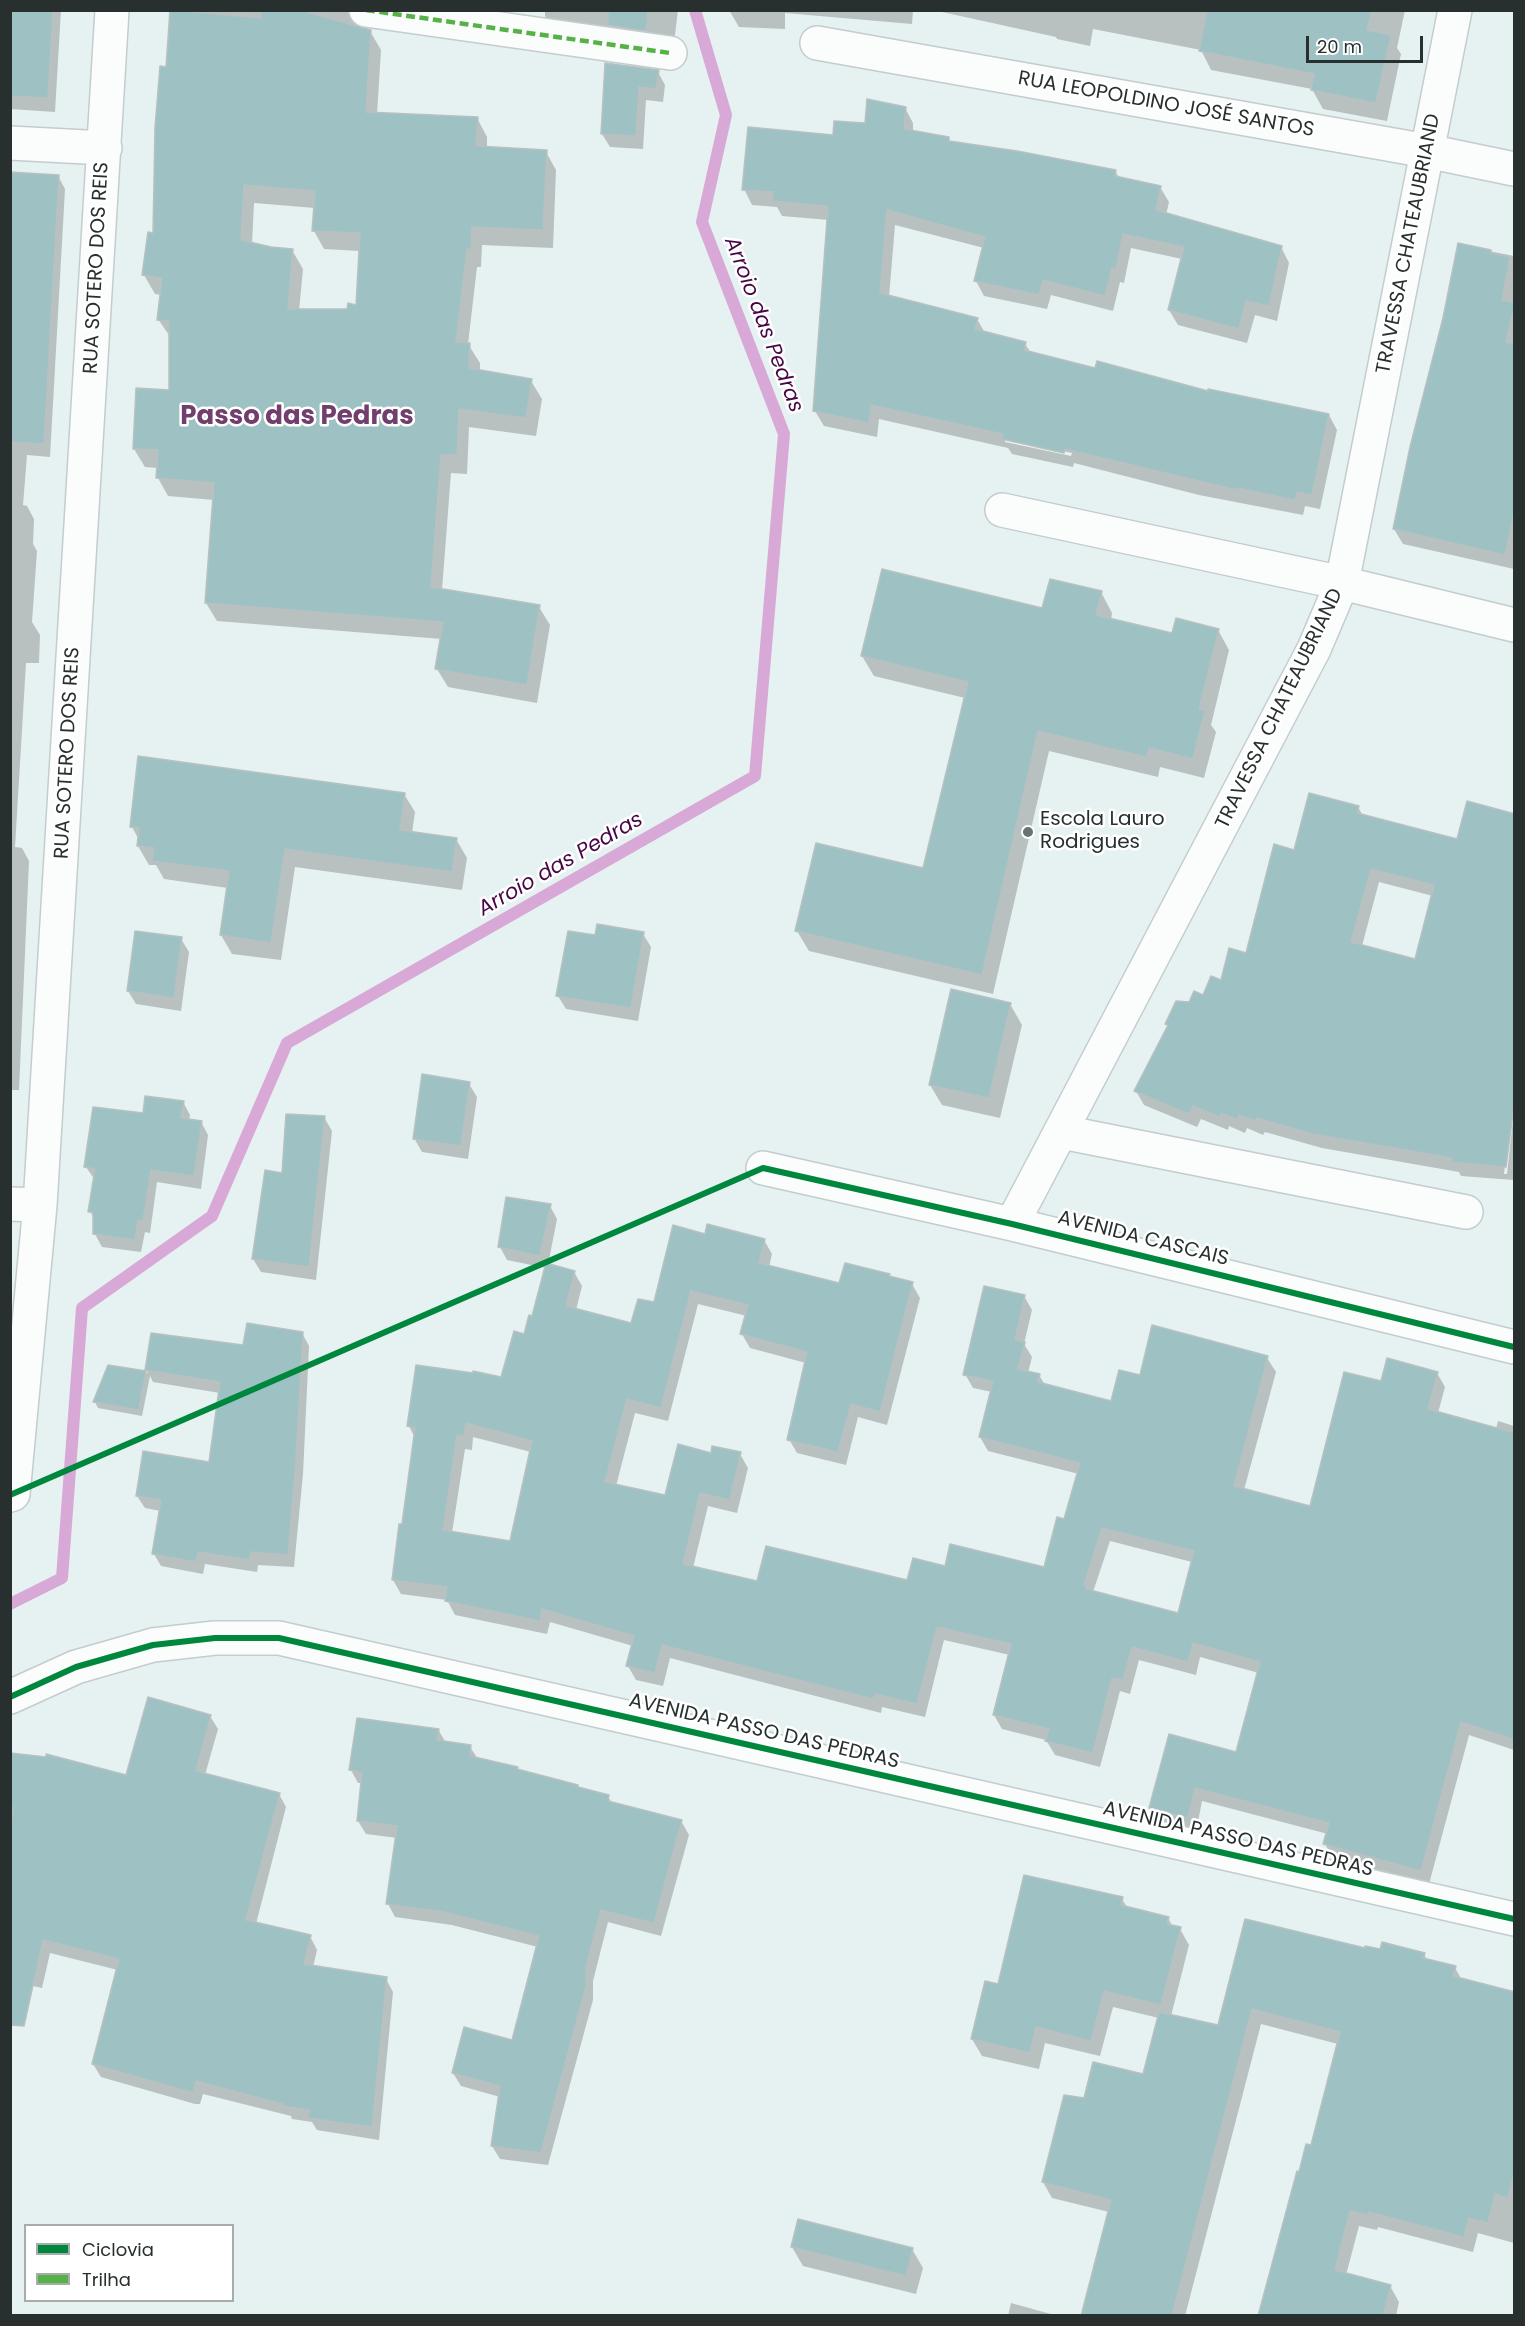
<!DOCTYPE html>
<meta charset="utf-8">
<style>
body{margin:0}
#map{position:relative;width:1525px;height:2326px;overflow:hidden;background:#e6f1f1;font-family:Poppins,sans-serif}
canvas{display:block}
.frame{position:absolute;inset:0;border:12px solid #272f2f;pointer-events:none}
.legend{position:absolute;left:24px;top:2224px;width:210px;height:78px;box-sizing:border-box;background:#fff;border:2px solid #a9acac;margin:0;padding:8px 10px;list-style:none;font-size:18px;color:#272f2f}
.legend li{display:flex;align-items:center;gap:12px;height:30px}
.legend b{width:30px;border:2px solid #a9acac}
.scale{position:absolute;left:1306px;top:36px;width:117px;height:27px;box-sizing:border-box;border:3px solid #272f2f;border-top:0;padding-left:8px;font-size:18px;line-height:21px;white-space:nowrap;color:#272f2f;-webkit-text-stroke:4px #fff;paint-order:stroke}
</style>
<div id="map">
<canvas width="1525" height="2326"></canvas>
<div class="frame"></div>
<ul class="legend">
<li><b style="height:8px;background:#00873e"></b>Ciclovia</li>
<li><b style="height:8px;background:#56b246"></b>Trilha</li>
</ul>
<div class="scale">20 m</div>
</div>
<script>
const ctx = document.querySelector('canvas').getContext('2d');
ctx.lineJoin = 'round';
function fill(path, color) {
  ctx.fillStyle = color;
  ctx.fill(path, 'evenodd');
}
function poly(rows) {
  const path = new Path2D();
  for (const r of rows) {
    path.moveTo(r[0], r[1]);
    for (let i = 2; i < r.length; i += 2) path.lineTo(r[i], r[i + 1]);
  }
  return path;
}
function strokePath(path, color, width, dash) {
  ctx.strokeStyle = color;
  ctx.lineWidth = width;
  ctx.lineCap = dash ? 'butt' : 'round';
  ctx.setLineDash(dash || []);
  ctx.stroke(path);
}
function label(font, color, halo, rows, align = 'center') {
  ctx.font = font + ' Poppins,sans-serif';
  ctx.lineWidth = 5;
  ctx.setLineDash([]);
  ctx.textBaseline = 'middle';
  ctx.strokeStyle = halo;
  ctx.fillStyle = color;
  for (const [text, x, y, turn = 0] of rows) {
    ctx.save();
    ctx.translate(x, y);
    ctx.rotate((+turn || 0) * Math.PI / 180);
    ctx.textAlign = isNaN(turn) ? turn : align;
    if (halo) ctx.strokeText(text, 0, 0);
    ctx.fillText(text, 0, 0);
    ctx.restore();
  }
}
fill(poly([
 [10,10,61,10,55,112,10,109],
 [201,10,373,10,362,17,357,27,370,31,381,50,377,114,477,118,487,137,487,148,546,152,556,170,553,248,482,245,481,267,477,267,468,344,480,363,480,372,531,381,542,399,536,436,469,427,467,474,451,473,442,590,539,607,550,625,537,703,448,687,437,669,442,639,217,621,206,603,214,500,168,496,158,478,158,468,145,467,134,449,171,391,171,338,158,319,161,295,155,294,144,275,154,234,167,68,201,15],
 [254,203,315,208,314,231,324,249,360,251,357,306,349,311,299,311,303,269,292,250,252,244],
 [545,10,678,10,673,51,556,34,545,16],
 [729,10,913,10,912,24,785,13,785,29,739,27],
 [933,10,1405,10,1397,48,1401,54,1387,121,1323,109,1312,89,1211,70,1201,50,1093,29,1090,46,1057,39,1056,37],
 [607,64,658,72,665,85,663,102,646,100,643,149,610,147,602,134],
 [905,108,913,123,913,132,948,138,951,143,1115,171,1120,179,1160,187,1169,202,1166,215,1281,247,1289,263,1277,321,1255,315,1247,343,1178,325,1169,310,1182,259,1131,248,1124,283,1120,282,1113,311,1051,295,1047,309,984,296,976,281,984,248,895,225,889,297,977,319,985,333,1025,344,1031,353,1096,370,1329,415,1337,430,1320,509,1305,506,1303,515,1199,495,1074,463,1073,467,1012,454,1008,448,879,419,877,437,824,426,815,411,829,220,782,216,777,207,752,205,744,189,835,136],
 [1005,438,1072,453,1071,456,1005,442],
 [10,173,58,176,65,189,50,457,27,455,23,505,27,506,34,519,33,544,37,551,32,622,40,635,39,663,26,663,15,847,22,848,29,861,19,1090,10,1090],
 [1459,245,1514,256,1514,569,1403,544,1394,529,1445,319],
 [1101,592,1112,613,1111,620,1173,635,1218,630,1229,650,1211,725,1216,732,1204,778,1160,767,1158,777,1049,751,993,994,809,951,797,931,924,870,965,698,874,676,862,656,1043,610],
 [404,794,415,812,412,833,456,839,467,858,462,890,295,867,281,960,232,954,221,935,228,888,164,879,156,865,149,865,138,846,139,840,132,827],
 [1358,807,1363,816,1458,841,1514,1086,1504,1174,1507,1174,1514,1111,1514,1180,1461,1176,1459,1172,1322,1148,1265,1132,1263,1135,1247,1128,1245,1133,1229,1126,1228,1130,1201,1119,1197,1127,1144,1105,1136,1091,1169,1027,1167,1024,1190,1003,1204,997,1222,982,1247,955,1296,852],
 [1379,882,1433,896,1416,960,1362,946],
 [643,934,651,947,638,1021,566,1009,558,996,596,937],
 [181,939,189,952,181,1011,136,1004,128,991],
 [1010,1004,1022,1025,1000,1118,942,1105,930,1085],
 [469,1084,477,1097,468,1159,422,1152,414,1138],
 [183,1102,190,1115,189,1121,201,1122,208,1135,201,1189,157,1182,150,1233,145,1232,141,1252,102,1247,95,1234,95,1220,90,1211,95,1180,86,1167,144,1115],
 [324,1117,332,1131,316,1280,261,1272,253,1259,283,1175],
 [550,1206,557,1219,548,1265,574,1272,582,1286,576,1310,632,1325,655,1304,706,1235,764,1240,772,1254,769,1267,840,1285,889,1275,891,1278,912,1284,920,1298,887,1425,858,1417,846,1465,797,1453,789,1439,806,1363,750,1348,742,1334,747,1316,698,1304,668,1421,635,1413,616,1486,666,1497,712,1455,740,1454,748,1468,737,1513,708,1506,693,1568,758,1583,908,1582,946,1568,1045,1569,1065,1521,1079,1474,988,1451,980,1437,992,1392,973,1388,965,1374,1024,1296,1032,1310,1024,1344,1032,1357,1028,1373,1039,1375,1045,1385,1112,1402,1141,1377,1267,1358,1276,1372,1244,1490,1312,1507,1382,1383,1437,1373,1445,1387,1438,1413,1496,1429,1498,1421,1514,1426,1514,1750,1469,1735,1429,1884,1333,1858,1325,1844,1328,1834,1202,1801,1196,1832,1159,1822,1151,1808,1237,1753,1259,1673,1200,1657,1196,1675,1139,1660,1130,1694,1120,1691,1100,1767,1055,1755,1046,1740,1002,1729,994,1715,1010,1655,944,1640,925,1717,882,1707,881,1713,670,1658,663,1686,636,1680,628,1666,633,1646,550,1622,547,1634,455,1615,447,1600,401,1594,393,1580,403,1526,415,1438,409,1426,502,1379,533,1318,546,1268,507,1260,500,1247],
 [473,1437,531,1452,512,1543,452,1533,465,1449,472,1450],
 [1110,1541,1192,1562,1179,1615,1093,1592],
 [302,1333,309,1346,303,1474,294,1567,258,1565,257,1572,205,1564,203,1574,161,1566,154,1554,161,1511,145,1508,137,1496,211,1463,220,1393,153,1382,150,1376,142,1416,98,1408,95,1402,109,1367,148,1373,146,1369],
 [210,1716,218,1729,205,1775,279,1794,286,1807,256,1924,310,1936,317,1950,313,1967,386,1979,393,1992,379,2140,317,2130,312,2122,292,2119,291,2116,203,2094,200,2104,195,2104,101,2077,93,2064,118,1970,50,1953,42,1988,10,1981,10,1755,127,1777],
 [439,1731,446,1743,470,1747,478,1759,517,1768,519,1771,608,1797,612,1803,681,1821,689,1835,661,1936,608,1922,593,1981,593,2000,548,2165,500,2159,492,2146,500,2097,461,2086,453,2073,513,2042,538,1947,452,1925,395,1917,388,1904,397,1838,366,1834,358,1821,362,1783,358,1783,351,1770],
 [1122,1899,1128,1909,1168,1918,1173,1927,1180,1929,1189,1945,1171,2016,1219,2027,1246,1921,1366,1949,1424,1954,1427,1960,1455,1968,1462,1980,1514,1994,1514,2243,1478,2233,1473,2252,1378,2227,1377,2230,1359,2226,1346,2275,1390,2286,1399,2302,1396,2316,1260,2316,1300,2173,1312,2147,1338,2044,1261,2024,1185,2316,1118,2316,1109,2212,1052,2198,1043,2182,1085,2100,1144,2076,1159,2018,1113,2007,1100,2056,1045,2043,1039,2069,982,2056,972,2039,999,1986],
 [792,2247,912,2249,923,2268,916,2294,803,2266],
 [1011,2303,1058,2316,1008,2316]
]), '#0003');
strokePath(poly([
 [10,1604,62,1578,82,1308,212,1216,287,1043,755,776,784,434,702,222,726,115,695,10]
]), '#d8a9d7', 12);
const building = poly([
 [10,10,53,10,48,98,10,96,10,10],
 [170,10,261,18,261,10,299,10,371,30,366,112,478,117,476,146,547,150,543,230,472,227,471,249,467,249,456,342,470,343,469,368,532,379,526,418,459,409,457,455,441,455,431,587,540,605,527,685,435,669,443,622,205,603,214,483,156,478,158,450,133,449,136,388,169,390,169,321,157,320,162,278,142,275,148,232,153,233,155,128,160,66,166,67,170,10],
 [244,185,315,191,312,231,360,233,356,305,348,303,347,309,288,309,293,249,271,247,241,240,244,185],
 [608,10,648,10,646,31,608,25,608,10],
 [1207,10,1372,10,1367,30,1391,35,1376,103,1311,90,1314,74,1199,51,1207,10],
 [605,63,659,70,656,89,639,87,636,136,601,134,605,63],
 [867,99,906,107,904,129,949,137,949,141,1017,151,1116,170,1115,176,1161,186,1156,210,1282,246,1269,306,1246,301,1239,329,1168,310,1184,247,1123,234,1116,269,1112,268,1105,296,1043,280,1039,295,974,281,985,237,887,210,880,293,978,318,975,329,1026,342,1024,350,1095,368,1097,361,1208,391,1208,389,1329,414,1312,495,1297,492,1295,500,1238,488,1237,490,1065,449,1064,453,1002,439,1003,434,871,405,869,423,813,411,828,206,772,201,773,192,742,190,748,127,833,135,834,121,865,123,867,99],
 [10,172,59,175,44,444,10,442,10,172],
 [1458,243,1491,250,1491,253,1510,257,1502,300,1515,303,1506,342,1515,344,1515,509,1505,555,1393,529,1410,447,1443,318,1458,243],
 [882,569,1042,608,1050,579,1102,591,1096,615,1172,633,1176,618,1219,629,1199,709,1205,711,1193,759,1149,748,1146,757,1038,731,982,975,795,931,816,843,923,868,968,682,861,656,882,569],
 [138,756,405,793,400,830,457,838,452,872,285,849,271,943,220,935,229,871,152,861,154,848,137,846,139,828,130,827,138,756],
 [1309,793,1359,806,1357,813,1457,839,1467,801,1515,814,1515,1098,1506,1167,1452,1162,1452,1158,1313,1134,1257,1118,1255,1121,1239,1115,1237,1120,1221,1113,1220,1117,1193,1106,1189,1114,1134,1091,1168,1025,1165,1024,1176,1001,1189,1002,1194,991,1203,995,1211,976,1221,980,1229,948,1246,953,1274,844,1294,850,1309,793],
 [1371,869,1434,885,1415,959,1351,942,1371,869],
 [597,924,644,932,631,1008,556,996,568,931,595,935,597,924],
 [135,931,182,937,174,998,127,991,135,931],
 [951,989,1011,1003,989,1098,929,1085,951,989],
 [422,1074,470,1082,461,1146,413,1139,422,1074],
 [145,1096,184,1101,181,1118,202,1121,194,1176,151,1170,143,1221,138,1220,135,1240,93,1234,93,1212,88,1212,95,1169,84,1167,93,1107,143,1113,145,1096],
 [286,1114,325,1116,309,1267,252,1259,265,1170,282,1173,286,1114],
 [506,1197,551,1204,540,1256,498,1247,506,1197],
 [707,1224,765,1239,759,1263,839,1283,845,1263,890,1274,889,1276,913,1282,880,1412,851,1404,838,1452,787,1440,807,1352,740,1334,748,1305,691,1291,661,1408,627,1399,605,1482,665,1495,678,1444,711,1453,712,1446,741,1452,730,1500,700,1493,683,1564,757,1581,766,1546,907,1580,913,1558,945,1566,950,1544,1044,1567,1057,1517,1064,1519,1080,1463,979,1437,993,1381,963,1375,984,1286,1025,1295,1015,1340,1025,1342,1018,1369,1040,1374,1038,1382,1111,1401,1119,1370,1140,1375,1152,1325,1268,1356,1234,1486,1310,1506,1344,1372,1381,1381,1387,1358,1438,1372,1428,1409,1515,1433,1515,1740,1461,1722,1421,1871,1323,1844,1329,1823,1195,1788,1188,1818,1149,1808,1169,1734,1236,1752,1260,1662,1193,1643,1188,1662,1132,1647,1123,1680,1112,1678,1093,1753,1045,1741,1049,1729,993,1715,1011,1644,937,1627,917,1704,875,1694,873,1699,662,1645,655,1673,626,1666,634,1636,542,1609,540,1621,445,1601,447,1587,392,1580,399,1524,402,1524,415,1428,407,1426,416,1365,473,1373,473,1371,501,1377,514,1331,524,1334,529,1315,532,1316,546,1263,575,1271,566,1306,631,1323,638,1299,654,1302,673,1225,705,1234,707,1224],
 [466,1423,532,1441,510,1541,443,1530,457,1435,464,1436,466,1423],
 [1102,1528,1194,1551,1178,1613,1086,1589,1086,1586,1084,1585,1102,1528],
 [247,1323,303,1332,296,1460,288,1555,251,1552,250,1560,198,1552,196,1562,152,1554,161,1500,136,1496,143,1451,209,1462,220,1382,145,1370,151,1333,243,1345,247,1323],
 [108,1365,146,1371,139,1410,93,1402,108,1365],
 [148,1697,211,1715,196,1771,280,1793,246,1920,311,1935,304,1964,387,1977,372,2127,308,2118,309,2110,283,2106,283,2104,196,2081,193,2092,187,2091,92,2064,119,1959,43,1940,24,2026,10,2025,10,1835,13,1807,10,1807,10,1753,46,1757,46,1754,126,1775,148,1697],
 [357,1718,439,1729,437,1740,471,1745,470,1756,518,1767,517,1769,578,1785,578,1787,609,1795,608,1801,682,1820,654,1923,601,1910,586,1967,586,1986,541,2153,491,2146,500,2086,452,2073,464,2027,512,2040,539,1936,444,1912,386,1904,397,1826,357,1821,362,1772,349,1770,357,1718],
 [1024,1875,1123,1897,1121,1905,1169,1917,1167,1924,1181,1927,1161,2005,1104,1991,1091,2041,1036,2027,1030,2053,971,2039,985,1981,998,1984,1024,1875],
 [1245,1919,1365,1948,1365,1946,1380,1949,1382,1942,1425,1953,1423,1958,1456,1966,1453,1976,1515,1992,1515,2170,1508,2198,1495,2194,1488,2223,1469,2218,1464,2237,1369,2212,1368,2215,1350,2211,1335,2270,1391,2285,1383,2316,1258,2316,1297,2171,1299,2172,1306,2144,1311,2145,1340,2032,1252,2009,1172,2316,1081,2316,1111,2200,1042,2182,1064,2095,1084,2098,1093,2062,1143,2074,1159,2012,1218,2025,1245,1919],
 [798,2219,913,2248,906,2276,791,2247,798,2219]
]);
fill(building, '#9ec1c3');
strokePath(building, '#b8c1c1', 1.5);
const minor = poly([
 [366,10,670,53],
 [817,43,1427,151,1514,169],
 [10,143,105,148],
 [1002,510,1342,583,1514,625],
 [1062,1132,1466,1212],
 [763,1168,1012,1224,1514,1347],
 [10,1204,40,1205],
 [1012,1224,1314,649,1342,583,1455,10],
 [10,1495,13,1494,40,1205,112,10],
 [10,1697,76,1667,153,1645,215,1638,279,1638,1514,1919]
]);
strokePath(minor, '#c4cccd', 36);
strokePath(minor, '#fbfdfd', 33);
strokePath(poly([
 [366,10,670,53]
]), '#56b246', 4.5, [9, 4.5]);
strokePath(poly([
 [10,1495,763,1168,1012,1224,1514,1347],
 [10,1697,76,1667,153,1645,215,1638,279,1638,1514,1919]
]), '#00873e', 6);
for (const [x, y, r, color] of [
 [1028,832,6,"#6a7373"]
]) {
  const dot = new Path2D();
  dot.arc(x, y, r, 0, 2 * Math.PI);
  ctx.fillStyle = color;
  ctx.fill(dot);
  strokePath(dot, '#fff', 2);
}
label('20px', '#272f2f', '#fff', [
 ["RUA LEOPOLDINO JOSÉ SANTOS",1166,105,10],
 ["TRAVESSA CHATEAUBRIAND",1409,244,-79],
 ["RUA SOTERO DOS REIS",97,268,-87],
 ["TRAVESSA CHATEAUBRIAND",1280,709,-64],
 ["RUA SOTERO DOS REIS",68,753,-87],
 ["AVENIDA CASCAIS",1143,1239,14],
 ["AVENIDA PASSO DAS PEDRAS",764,1732,13],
 ["AVENIDA PASSO DAS PEDRAS",1238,1840,13]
]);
label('20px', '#272f2f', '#fff', [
 ["Escola Lauro",1040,820],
 ["Rodrigues",1040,843]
], 'left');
label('italic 21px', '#480545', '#fff', [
 ["Arroio das Pedras",763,325,69],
 ["Arroio das Pedras",561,865,-30]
]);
label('bold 26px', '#723e6e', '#fff', [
 ["Passo das Pedras",297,417]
]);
</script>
